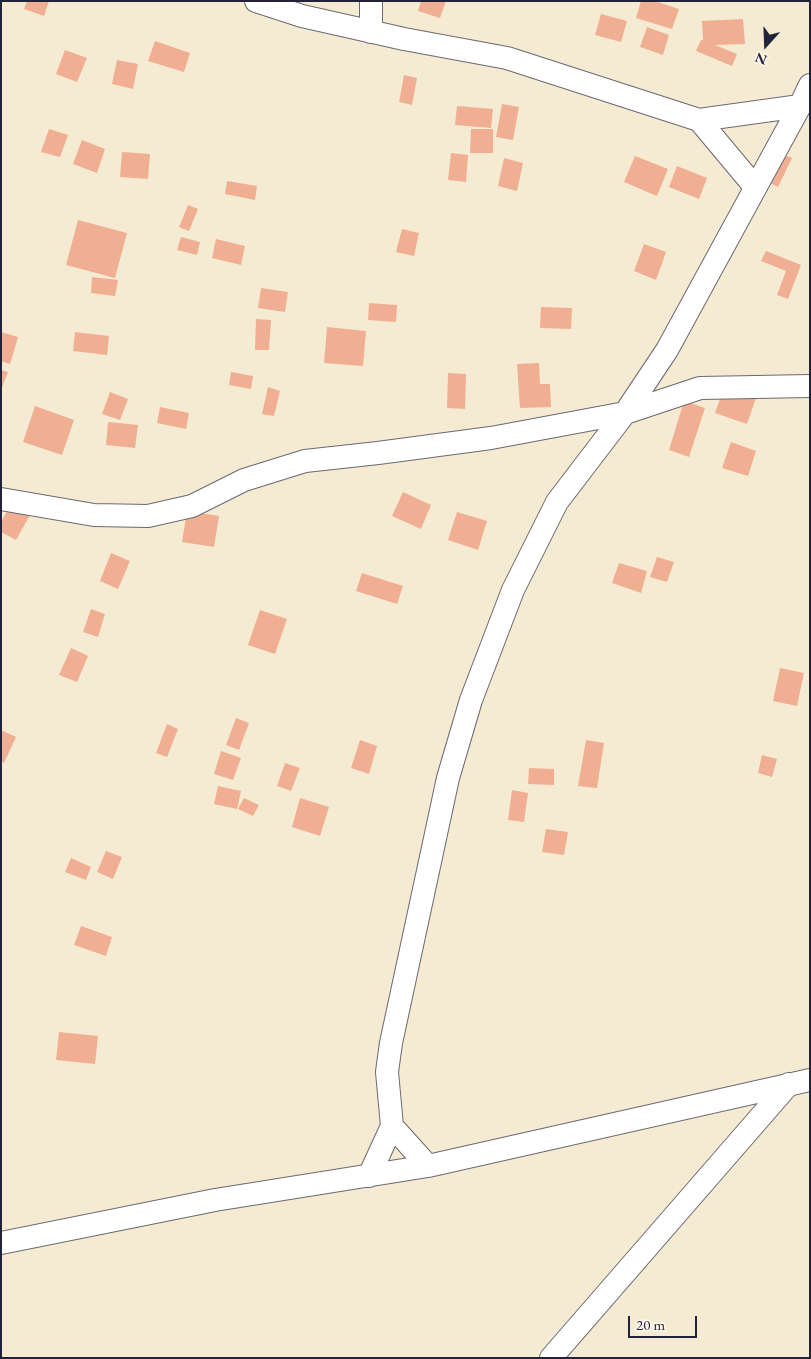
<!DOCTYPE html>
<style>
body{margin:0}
#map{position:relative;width:811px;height:1359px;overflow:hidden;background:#f5ebd2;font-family:"EB Garamond",serif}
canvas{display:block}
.frame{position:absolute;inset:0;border:2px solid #22223b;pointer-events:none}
.north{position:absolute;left:741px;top:20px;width:50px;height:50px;-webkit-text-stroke:4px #fcf5e5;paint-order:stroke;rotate:200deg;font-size:14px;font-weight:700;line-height:20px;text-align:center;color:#22223b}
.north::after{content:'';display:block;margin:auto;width:18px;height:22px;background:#22223b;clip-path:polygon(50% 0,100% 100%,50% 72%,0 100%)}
.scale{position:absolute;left:628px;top:1316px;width:69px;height:22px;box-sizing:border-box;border:2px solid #22223b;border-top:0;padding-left:6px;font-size:15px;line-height:18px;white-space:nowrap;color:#22223b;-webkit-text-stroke:4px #fcf5e5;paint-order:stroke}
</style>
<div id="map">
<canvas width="811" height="1359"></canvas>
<div class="frame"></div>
<div class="north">N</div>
<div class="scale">20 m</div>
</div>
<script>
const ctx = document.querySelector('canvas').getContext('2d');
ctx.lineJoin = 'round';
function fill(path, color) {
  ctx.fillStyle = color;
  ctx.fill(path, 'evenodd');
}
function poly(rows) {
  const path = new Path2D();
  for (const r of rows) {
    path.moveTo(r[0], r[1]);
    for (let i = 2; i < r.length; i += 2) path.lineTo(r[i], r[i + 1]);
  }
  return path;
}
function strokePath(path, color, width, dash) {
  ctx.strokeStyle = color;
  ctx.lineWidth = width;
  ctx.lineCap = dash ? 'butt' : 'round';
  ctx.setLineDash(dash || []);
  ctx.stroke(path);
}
fill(poly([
 [27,1,49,1,44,16,24,9],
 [421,1,446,1,440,18,418,11],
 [641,1,655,1,679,9,672,29,636,18],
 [601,14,627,21,621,42,595,35],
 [743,19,745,44,715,45,737,54,732,66,696,51,701,40,703,40,702,21],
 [647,27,669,35,663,55,640,47],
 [155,41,190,53,184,72,148,61],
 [65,50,87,58,77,82,56,74],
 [117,60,138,64,133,89,112,84],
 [404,75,417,78,412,105,399,102],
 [502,104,519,107,513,140,496,137],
 [457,106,493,109,491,128,455,125],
 [49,129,68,135,60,157,41,152],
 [471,129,493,129,493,153,470,153],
 [82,140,105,149,97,173,73,164],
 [122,152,150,154,148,179,120,177],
 [451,153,468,155,466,182,448,180],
 [780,153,792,158,778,187,766,181],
 [635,156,668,169,657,196,624,182],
 [504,158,523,163,517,191,498,186],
 [677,166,707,178,699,199,669,187],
 [227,181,257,186,255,200,225,194],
 [188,205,198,209,189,231,179,227],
 [78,220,127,233,115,278,66,265],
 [402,229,419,233,414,256,396,252],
 [181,237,200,242,197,255,177,250],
 [216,239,245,246,241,265,212,258],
 [644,244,666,252,656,280,634,271],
 [766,251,801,265,788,299,777,295,786,271,761,261],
 [92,277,118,280,115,296,91,293],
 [261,288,288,292,285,312,258,308],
 [369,303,397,305,396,322,368,320],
 [541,307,572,308,571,329,540,328],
 [256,319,271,320,269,350,255,350],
 [327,327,366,331,363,366,324,363],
 [1,332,18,337,10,364,1,361],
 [75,332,109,336,107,355,73,351],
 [539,363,540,384,550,384,551,407,520,408,517,364],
 [1,370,8,372,1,390],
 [231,372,253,376,251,389,229,385],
 [448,373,466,374,465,409,447,408],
 [268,387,280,391,274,416,262,414],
 [724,388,756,398,747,424,715,413],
 [110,392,128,399,120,420,102,414],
 [684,401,705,408,689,457,669,450],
 [35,406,74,420,62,455,23,442],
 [160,407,189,413,186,429,157,423],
 [108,422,138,425,135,448,106,445],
 [731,442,756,451,748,476,722,468],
 [403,492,431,505,421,529,392,516],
 [11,504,30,515,16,540,1,532,1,522],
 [187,511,219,516,214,547,182,542],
 [457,512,487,521,478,550,448,540],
 [111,553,130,561,118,589,100,581],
 [657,557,674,562,667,582,650,577],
 [619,563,647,571,641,593,612,583],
 [362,573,403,586,397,604,356,591],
 [91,609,105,614,98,637,83,632],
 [260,610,287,619,275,654,248,645],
 [71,648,88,656,77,682,59,675],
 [780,668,804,673,797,706,773,701],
 [236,718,249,723,239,750,226,745],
 [167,724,178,729,167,757,156,753],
 [1,730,16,737,4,763,1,761],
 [360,740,377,746,369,774,351,768],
 [586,740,604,743,597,788,578,786],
 [221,751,241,758,233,780,214,774],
 [762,755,777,759,772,777,758,773],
 [285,763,300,768,291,791,277,786],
 [529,768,554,769,554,785,528,784],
 [218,786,241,791,237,809,214,804],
 [512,790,528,793,524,822,508,820],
 [244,798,259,805,253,816,238,809],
 [300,798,329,807,320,836,292,827],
 [546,829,568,832,564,855,542,852],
 [106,851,122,857,113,879,97,872],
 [71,858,91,867,86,880,65,872],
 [81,926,112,937,106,956,74,945],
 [59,1032,98,1036,95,1064,56,1060]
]), '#f0af93');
const street = poly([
 [256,1,302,16,404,39,507,58,699,120,800,106],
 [371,1,371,32],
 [699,120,755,187],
 [1,499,94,515,148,516,192,506,244,480,305,461,378,453,491,438,625,413,700,388,810,386],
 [392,1126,428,1166],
 [369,1176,392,1126,387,1072,391,1043,448,778,471,700,513,590,557,502,625,413,667,350,800,106,810,85],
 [1,1243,215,1200,428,1166,810,1080],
 [551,1358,789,1084]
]);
strokePath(street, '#6c6870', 24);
strokePath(street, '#fff', 22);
</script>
